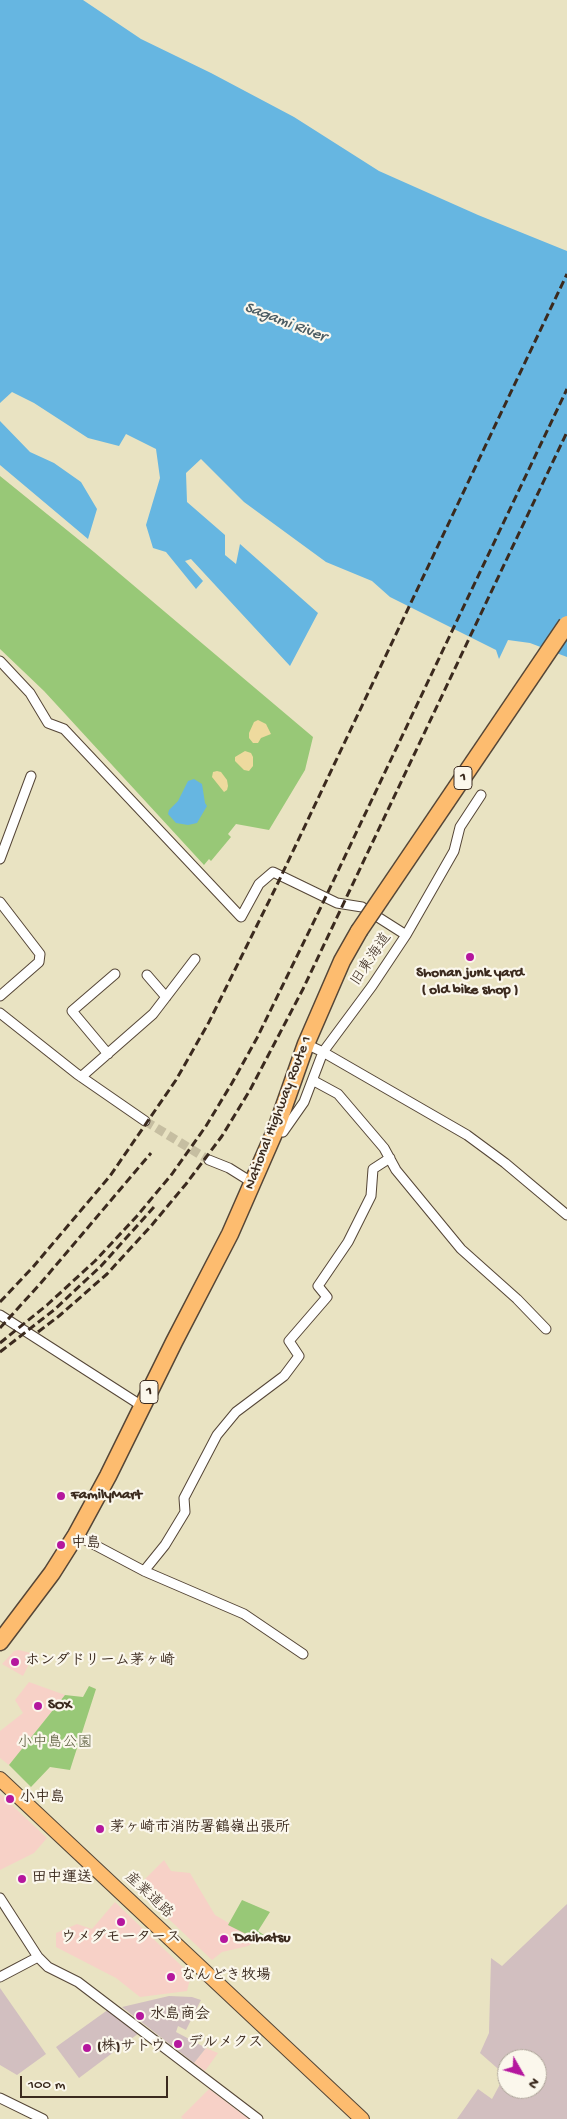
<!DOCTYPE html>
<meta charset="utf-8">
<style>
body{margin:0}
#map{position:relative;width:567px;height:2119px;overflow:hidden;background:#e9e3c2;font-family:"Gochi Hand",sans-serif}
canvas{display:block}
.north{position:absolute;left:497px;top:2049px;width:50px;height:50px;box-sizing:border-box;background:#fbf7ec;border:1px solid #aea59a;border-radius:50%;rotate:128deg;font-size:14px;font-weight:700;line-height:20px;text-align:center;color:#3b2a1e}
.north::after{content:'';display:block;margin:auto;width:18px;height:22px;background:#b5179e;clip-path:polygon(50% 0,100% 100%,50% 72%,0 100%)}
.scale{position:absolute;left:20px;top:2076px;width:148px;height:22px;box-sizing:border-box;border:2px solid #3b2a1e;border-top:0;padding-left:6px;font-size:15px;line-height:18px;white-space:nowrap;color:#3b2a1e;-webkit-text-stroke:4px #fbf7ec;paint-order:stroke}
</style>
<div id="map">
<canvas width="567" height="2119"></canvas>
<div class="north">N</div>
<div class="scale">100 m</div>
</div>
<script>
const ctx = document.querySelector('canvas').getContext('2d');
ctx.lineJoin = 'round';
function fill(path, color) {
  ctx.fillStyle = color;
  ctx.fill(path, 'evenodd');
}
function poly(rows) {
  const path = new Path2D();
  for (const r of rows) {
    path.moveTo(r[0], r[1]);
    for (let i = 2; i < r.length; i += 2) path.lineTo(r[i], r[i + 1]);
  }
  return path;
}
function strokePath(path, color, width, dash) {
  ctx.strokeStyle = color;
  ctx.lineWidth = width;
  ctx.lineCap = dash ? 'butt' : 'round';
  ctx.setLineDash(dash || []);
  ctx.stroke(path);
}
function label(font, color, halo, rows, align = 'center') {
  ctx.font = font + ' "Gochi Hand","Klee One",sans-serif';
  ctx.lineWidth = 4.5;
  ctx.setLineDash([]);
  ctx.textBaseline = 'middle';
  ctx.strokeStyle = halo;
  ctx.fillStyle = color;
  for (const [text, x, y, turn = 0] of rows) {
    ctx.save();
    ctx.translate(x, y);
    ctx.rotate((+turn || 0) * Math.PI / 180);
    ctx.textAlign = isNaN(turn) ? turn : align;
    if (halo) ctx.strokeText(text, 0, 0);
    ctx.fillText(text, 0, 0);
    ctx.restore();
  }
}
fill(poly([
 [19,1650,34,1654,23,1676,2,1664,14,1651],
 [29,1682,65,1695,9,1765,0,1758,0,1731,23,1713,15,1700],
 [0,1794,47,1838,34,1853,0,1870],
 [164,1860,171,1871,190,1873,215,1915,258,1940,248,1946,222,1952,212,1960,136,1888],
 [115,1902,191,1975,187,1991,140,1997,116,1978,56,1947,56,1933,77,1924,92,1929],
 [206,2048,218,2053,205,2071,194,2063],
 [209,2089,249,2119,183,2119,181,2117]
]), '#f7d1c7');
fill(poly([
 [567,1904,567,2119,457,2119,478,2089,492,2099,505,2075,480,2053,489,2033,491,1958,502,1966],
 [507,2059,537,2059,537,2089,507,2089],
 [0,1988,46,2054,17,2075,0,2065],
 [169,1996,192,1997,201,2000,186,2030,178,2026,176,2032,206,2048,194,2063,122,2007],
 [109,2009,139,2033,79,2078,56,2047]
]), '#d2bfc0');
fill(poly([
 [0,476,94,552,313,737,305,770,269,830,236,824,228,834,231,837,211,861,209,859,204,865,44,691,0,649],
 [89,1686,96,1689,70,1770,50,1767,31,1787,9,1765,65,1695,83,1697],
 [242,1900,270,1912,258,1931,264,1935,258,1940,228,1925]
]), '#98c877');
fill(poly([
 [258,720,266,724,271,734,261,738,258,743,253,743,249,738,249,733,254,722],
 [245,751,251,753,253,757,253,766,249,771,244,770,235,761,235,757],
 [217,771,221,772,227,780,228,786,227,790,224,792,212,777,213,772]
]), '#eeda9e');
fill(poly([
 [0,0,83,0,141,39,211,73,294,117,379,171,478,215,567,251,567,657,530,643,508,640,499,659,496,650,390,597,372,581,326,562,244,502,201,459,186,473,187,502,225,535,225,555,236,564,240,544,318,613,290,666,191,559,185,561,203,581,196,589,166,552,153,548,146,525,160,478,156,449,126,434,119,446,88,438,34,403,12,392,0,403],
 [0,421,30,452,54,463,81,482,97,509,88,539,0,465],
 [194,779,202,784,205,803,207,806,197,823,188,825,176,823,168,814,169,810,178,801,188,781]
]), '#66b6e1');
strokePath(poly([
 [145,1121,209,1160]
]), '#c6bea1', 9, [9, 4.5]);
const street = poly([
 [0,661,30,693,48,723,64,729,241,917,259,884,273,872,337,903,362,907,406,935],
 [0,859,31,776],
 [0,902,40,954,39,962,0,996],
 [147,975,166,997],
 [0,1013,77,1074,145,1121],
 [306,1044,323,1052,467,1135,505,1163,567,1215],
 [108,1054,72,1011,115,974],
 [81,1077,153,1014,195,959],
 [314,1081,338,1094,384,1148,396,1170,461,1249,517,1299,546,1329],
 [276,1129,283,1132,304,1102,323,1052,372,986,406,935,454,851,460,827,481,795],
 [209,1160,229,1168,253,1183],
 [0,1315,142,1406],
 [76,1535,144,1571,244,1614,303,1654],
 [144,1571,165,1545,185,1512,184,1498,217,1435,236,1412,284,1376,299,1356,289,1341,327,1297,318,1286,348,1242,371,1196,373,1169,390,1158],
 [0,1898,38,1957,48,1967,78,1982,258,2119],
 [0,1977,38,1957],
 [0,2098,43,2119]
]);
const primary = poly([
 [0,1779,362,2119]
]);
const highway = poly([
 [0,1642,52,1573,76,1535,108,1476,174,1342,230,1234,276,1129,306,1044,342,961,359,931]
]);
strokePath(street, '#554637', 11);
strokePath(primary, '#554637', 16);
strokePath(highway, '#554637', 19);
strokePath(street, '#fff', 9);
strokePath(primary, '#fdbc6f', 14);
strokePath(highway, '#fdbc6f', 16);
strokePath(poly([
 [0,1302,33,1267,110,1176,176,1080,209,1022,275,889,567,274],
 [0,1328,40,1284,151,1153],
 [38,1332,59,1316,107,1274,151,1226,186,1184,222,1136,250,1090,303,989,567,432],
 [0,1343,47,1305,95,1261,137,1216,172,1174,206,1126,232,1083,257,1038,319,911,567,389],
 [0,1352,54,1310,101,1266,154,1207]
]), '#3b2a1e', 3, [8, 4]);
const highwayBridge = poly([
 [359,931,567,624]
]);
strokePath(highwayBridge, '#554637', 19, []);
strokePath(highwayBridge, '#fdbc6f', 16);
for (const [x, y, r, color] of [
 [470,957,5,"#b5179e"],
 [61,1496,5,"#b5179e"],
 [61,1545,5,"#b5179e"],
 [15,1662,5,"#b5179e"],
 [38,1706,5,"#b5179e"],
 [10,1799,5,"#b5179e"],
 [100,1829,5,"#b5179e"],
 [22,1879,5,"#b5179e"],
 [121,1922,5,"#b5179e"],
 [224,1939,5,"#b5179e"],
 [171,1977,5,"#b5179e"],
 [140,2016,5,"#b5179e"],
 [178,2044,5,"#b5179e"],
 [87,2048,5,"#b5179e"]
]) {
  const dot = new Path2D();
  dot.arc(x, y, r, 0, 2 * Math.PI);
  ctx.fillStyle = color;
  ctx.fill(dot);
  strokePath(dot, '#fbf7ec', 2);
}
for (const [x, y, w] of [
 [463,778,18],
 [149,1392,18]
]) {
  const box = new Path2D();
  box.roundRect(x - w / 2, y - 11.5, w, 23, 4);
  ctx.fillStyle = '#fbf7ec';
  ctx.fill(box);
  strokePath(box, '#3b2a1e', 1);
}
label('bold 14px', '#3b2a1e', null, [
 ["1",463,778],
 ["1",149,1392]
]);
label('15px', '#3b2a1e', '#fbf7ec', [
 ["旧東海道",372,960,-56],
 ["National Highway Route 1",279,1113,-69],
 ["産業道路",148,1896,43]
]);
label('bold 15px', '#3b2a1e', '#fbf7ec', [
 ["Shonan junk yard",470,974,"center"],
 ["( old bike shop )",470,991,"center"],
 ["FamilyMart",71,1496],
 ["中島",71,1545],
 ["ホンダドリーム茅ヶ崎",25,1662],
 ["SOX",48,1706],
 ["小中島",20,1799],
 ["茅ヶ崎市消防署鶴嶺出張所",110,1829],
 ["田中運送",32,1879],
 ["ウメダモータース",121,1939,"center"],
 ["Daihatsu",234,1939],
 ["なんどき牧場",181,1977],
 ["水島商会",150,2016],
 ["デルメクス",188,2044],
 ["(株)サトウ",97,2048]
], 'left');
label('15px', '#575939', '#fbf7ec', [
 ["小中島公園",55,1744]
]);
label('italic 16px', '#4a5b62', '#fbf7ec', [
 ["Sagami River",285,323,21]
]);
</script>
